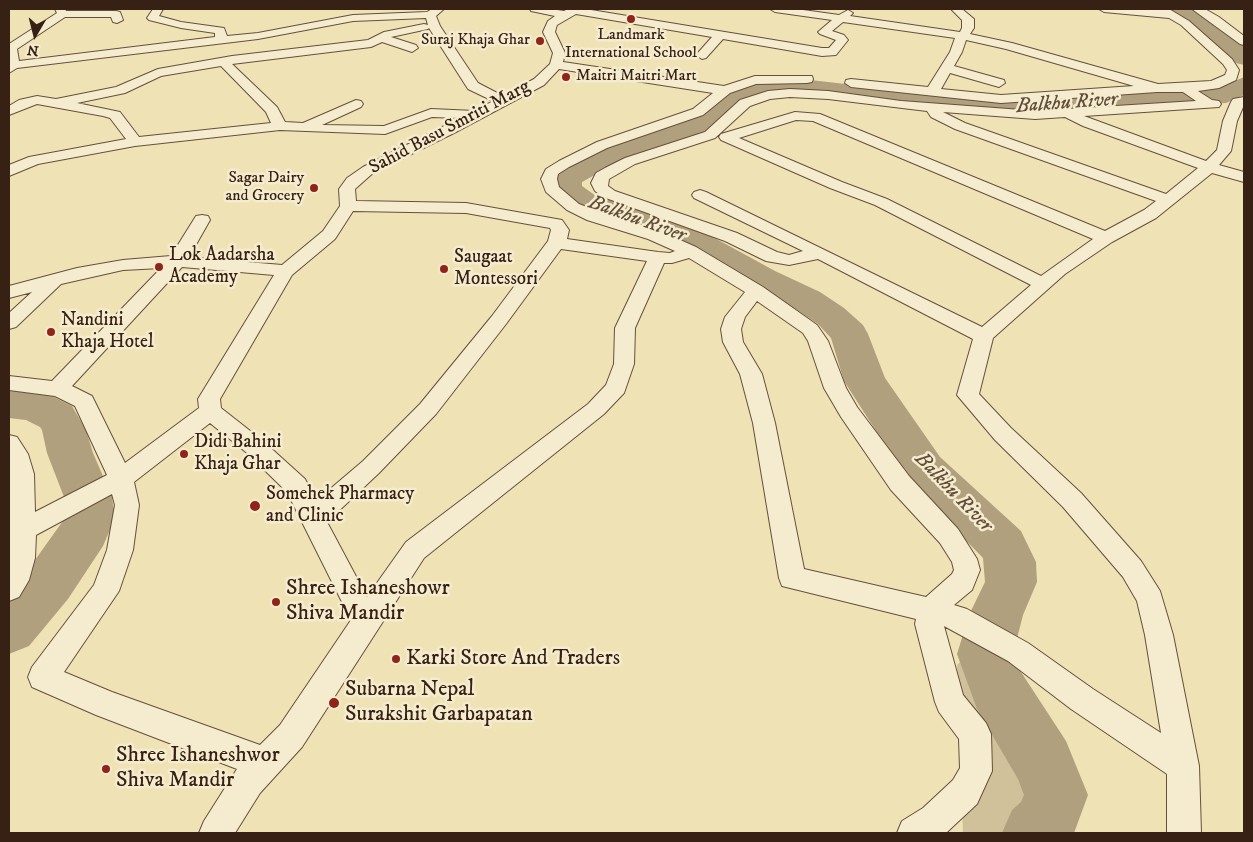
<!DOCTYPE html>
<style>
body{margin:0}
#map{position:relative;width:1253px;height:842px;overflow:hidden;background:#efe2b5;font-family:"IM FELL DW Pica",serif}
canvas{display:block}
.frame{position:absolute;inset:0;border:10px solid #372014;pointer-events:none}
.north{position:absolute;left:10px;top:10px;width:50px;height:50px;-webkit-text-stroke:4px #f5eccf;paint-order:stroke;rotate:188deg;font-size:14px;font-weight:700;line-height:20px;text-align:center;color:#372014}
.north::after{content:'';display:block;margin:auto;width:18px;height:22px;background:#372014;clip-path:polygon(50% 0,100% 100%,50% 72%,0 100%)}
</style>
<div id="map">
<canvas width="1253" height="842"></canvas>
<div class="frame"></div>
<div class="north">N</div>
</div>
<script>
const ctx = document.querySelector('canvas').getContext('2d');
ctx.lineJoin = 'round';
function fill(path, color) {
  ctx.fillStyle = color;
  ctx.fill(path, 'evenodd');
}
function poly(rows) {
  const path = new Path2D();
  for (const r of rows) {
    path.moveTo(r[0], r[1]);
    for (let i = 2; i < r.length; i += 2) path.lineTo(r[i], r[i + 1]);
  }
  return path;
}
function strokePath(path, color, width, dash) {
  ctx.strokeStyle = color;
  ctx.lineWidth = width;
  ctx.lineCap = dash ? 'butt' : 'round';
  ctx.setLineDash(dash || []);
  ctx.stroke(path);
}
function label(font, color, halo, rows, align = 'center') {
  ctx.font = font + ' "IM FELL DW Pica",serif';
  ctx.lineWidth = 5;
  ctx.setLineDash([]);
  ctx.textBaseline = 'middle';
  ctx.strokeStyle = halo;
  ctx.fillStyle = color;
  for (const [text, x, y, turn = 0] of rows) {
    ctx.save();
    ctx.translate(x, y);
    ctx.rotate((+turn || 0) * Math.PI / 180);
    ctx.textAlign = isNaN(turn) ? turn : align;
    if (halo) ctx.strokeText(text, 0, 0);
    ctx.fillText(text, 0, 0);
    ctx.restore();
  }
}
fill(poly([
 [994,627,1039,833,963,833,957,665]
]), '#d0c19a');
fill(poly([
 [1167,9,1192,9,1218,22,1244,46,1244,65,1236,63,1202,32,1170,13,1167,9],
 [1244,77,1244,95,1226,103,1108,108,1025,117,979,115,801,95,765,95,740,99,719,122,701,134,622,160,582,182,582,186,596,196,689,224,775,271,820,292,844,308,863,325,868,334,885,378,940,457,1021,531,1036,562,1037,582,1023,615,1013,654,1021,672,1066,741,1088,795,1074,833,1002,833,1012,810,1021,802,1024,795,1018,779,977,709,957,654,969,615,985,582,983,558,908,481,844,381,831,338,818,324,794,308,749,287,665,238,574,210,556,197,551,190,551,178,555,172,602,148,681,122,699,110,723,88,765,79,801,79,979,99,1025,101,1108,92,1221,87,1244,77],
 [9,388,35,391,50,395,72,406,86,430,93,453,112,497,115,518,103,546,68,599,29,646,9,654,9,591,30,567,65,518,64,497,47,453,42,430,40,427,26,420,9,418,9,388]
]), '#b0a07e');
const street = poly([
 [55,9,65,9,66,11,116,11,120,12,123,20,117,23,113,22,111,17,65,17,17,49,19,61,215,37,215,33,181,28,149,20,147,18,153,9,163,9,159,16,181,22,224,28,227,36,258,33,353,15,427,12,432,9,444,9,436,16,440,26,478,83,503,96,534,79,550,64,553,53,543,32,548,21,555,16,531,11,530,9,550,9,564,11,568,9,585,9,822,48,829,48,836,40,820,34,818,32,832,20,775,12,770,9,796,9,839,15,848,10,853,13,850,16,960,32,962,28,962,20,951,9,962,9,974,19,974,28,970,34,1012,43,1158,84,1211,81,1225,75,1227,70,1223,64,1181,25,1169,18,1104,12,1099,9,1158,10,1157,9,1169,9,1189,21,1232,59,1239,70,1236,80,1219,88,1198,91,1212,100,1219,101,1221,104,1219,107,1084,116,1206,161,1217,150,1223,121,1231,102,1233,99,1244,97,1244,105,1237,121,1231,151,1219,165,1244,172,1244,182,1212,173,1156,218,1112,242,1065,274,993,338,979,394,1011,428,1081,493,1141,561,1160,591,1173,635,1199,766,1201,833,1167,833,1167,774,1071,709,1008,661,944,626,963,695,986,723,991,734,992,771,977,804,947,832,897,833,902,821,923,808,953,780,960,768,959,739,939,712,935,702,915,624,916,619,782,586,779,578,753,423,740,374,723,342,721,329,725,317,745,292,689,258,672,263,664,263,635,328,634,364,624,393,604,414,424,558,302,747,260,793,235,833,199,833,204,821,237,769,96,715,32,687,28,677,32,667,94,585,107,550,115,505,112,494,36,535,35,558,29,580,19,597,9,601,9,435,17,437,28,454,34,474,35,512,107,475,75,406,55,396,9,390,9,376,52,381,161,268,123,270,61,284,16,327,9,329,9,313,32,292,9,298,9,286,77,268,123,260,171,256,196,216,202,215,208,216,210,220,189,257,282,265,323,231,340,206,339,189,347,178,363,167,460,118,432,117,385,134,280,130,135,146,38,164,9,176,9,165,29,157,126,139,110,118,103,116,37,104,9,115,9,106,19,100,37,96,56,99,116,87,158,69,232,56,368,40,384,32,424,24,428,25,426,18,353,21,258,39,17,68,9,73,9,44,57,13,55,9],
 [576,14,712,37,696,55,702,59,706,58,723,39,822,56,836,55,848,40,844,35,832,31,843,22,955,38,950,52,928,87,851,79,846,80,845,83,851,87,1001,103,1157,92,1183,92,1196,101,1035,111,901,101,828,91,790,89,768,91,740,100,705,132,625,158,605,168,596,173,591,183,595,191,603,197,725,241,766,261,789,265,818,259,973,339,957,395,995,440,1063,507,1123,577,1137,601,1145,635,1161,733,1093,689,1028,643,967,609,954,605,972,590,980,570,977,559,958,529,909,476,857,407,846,388,828,341,817,325,763,287,696,247,660,231,599,212,579,204,559,187,557,179,558,174,569,167,607,148,703,115,730,93,756,84,807,83,812,82,813,79,812,76,755,76,724,86,563,62,565,53,555,32,556,28,557,25,576,14],
 [429,28,468,89,493,101,475,111,431,109,384,126,322,125,361,107,363,104,361,101,356,100,303,123,285,122,277,107,232,64,371,47,382,42,412,52,418,48,416,45,391,37,428,29,429,28],
 [966,40,1006,49,1134,86,1001,95,941,89,950,73,999,87,1005,83,1004,80,954,66,962,52,966,40],
 [221,66,266,112,271,123,139,137,120,112,77,103,125,93,161,76,221,66],
 [559,69,713,93,693,109,597,142,559,161,546,169,541,179,546,192,567,210,587,220,648,239,675,251,670,253,658,252,567,239,569,230,562,220,466,203,356,201,355,189,373,173,454,133,544,85,559,69],
 [790,97,828,99,927,111,931,117,955,129,1156,201,1144,210,1105,231,820,114,795,112,721,134,719,137,721,140,830,188,875,205,1031,285,982,327,706,192,700,190,694,192,692,195,694,198,803,251,789,255,777,252,737,233,615,191,608,186,609,179,635,164,715,138,750,106,770,99,790,97],
 [943,112,1035,119,1065,117,1083,126,1198,168,1166,194,965,123,943,112],
 [796,120,813,121,1093,239,1041,276,887,199,842,182,739,138,796,120],
 [353,211,466,213,550,228,551,230,548,241,492,316,420,404,363,461,316,501,305,479,263,441,221,408,220,399,292,275,335,239,353,211],
 [561,249,647,261,615,328,614,364,606,385,588,404,406,542,367,597,327,522,379,473,436,414,506,324,561,249],
 [182,267,274,275,198,399,199,408,125,463,92,396,72,386,182,267],
 [757,301,803,333,808,341,824,388,841,417,891,490,940,543,952,562,954,570,952,574,926,597,804,569,775,423,762,374,743,342,741,329,745,317,757,301],
 [210,423,247,453,287,492,351,620,280,725,260,745,112,692,64,672,119,591,133,550,139,505,134,482,210,423],
 [1192,9,1205,9,1219,17,1244,36,1244,45,1240,44,1192,9]
]);
strokePath(street, '#65503c', 2);
fill(street, '#f5eccf');
for (const [x, y, r, color] of [
 [631,19,5,"#8f2418"],
 [540,41,5,"#8f2418"],
 [566,77,5,"#8f2418"],
 [314,188,5,"#8f2418"],
 [159,267,5,"#8f2418"],
 [444,269,5,"#8f2418"],
 [51,332,5,"#8f2418"],
 [184,454,5,"#8f2418"],
 [255,506,6,"#8f2418"],
 [276,602,5,"#8f2418"],
 [396,659,5,"#8f2418"],
 [334,703,6,"#8f2418"],
 [106,769,5,"#8f2418"]
]) {
  const dot = new Path2D();
  dot.arc(x, y, r, 0, 2 * Math.PI);
  ctx.fillStyle = color;
  ctx.fill(dot);
  strokePath(dot, '#f5eccf', 2);
}
label('16px', '#372014', '#f5eccf', [
 ["Landmark",631,36,"center"],
 ["International School",631,54,"center"],
 ["Suraj Khaja Ghar",530,41],
 ["Maitri Maitri Mart",576,77,"left"],
 ["Sagar Dairy",304,179],
 ["and Grocery",304,197]
], 'right');
label('19px', '#372014', '#f5eccf', [
 ["Sahid Basu Smriti Marg",450,128,-28]
]);
label('19px', '#372014', '#f5eccf', [
 ["Lok Aadarsha",169,256],
 ["Academy",169,278],
 ["Saugaat",454,258],
 ["Montessori",454,280],
 ["Nandini",61,321],
 ["Khaja Hotel",61,343],
 ["Didi Bahini",194,443],
 ["Khaja Ghar",194,465],
 ["Somehek Pharmacy",266,495],
 ["and Clinic",266,517]
], 'left');
label('italic 20px', '#614d39', '#f5eccf', [
 ["Balkhu River",1067,104,-4],
 ["Balkhu River",637,220,20],
 ["Balkhu River",953,493,46]
]);
label('22px', '#372014', '#f5eccf', [
 ["Shree Ishaneshowr",286,589],
 ["Shiva Mandir",286,614],
 ["Karki Store And Traders",406,659],
 ["Subarna Nepal",345,690],
 ["Surakshit Garbapatan",345,715],
 ["Shree Ishaneshwor",116,756],
 ["Shiva Mandir",116,781]
], 'left');
</script>
